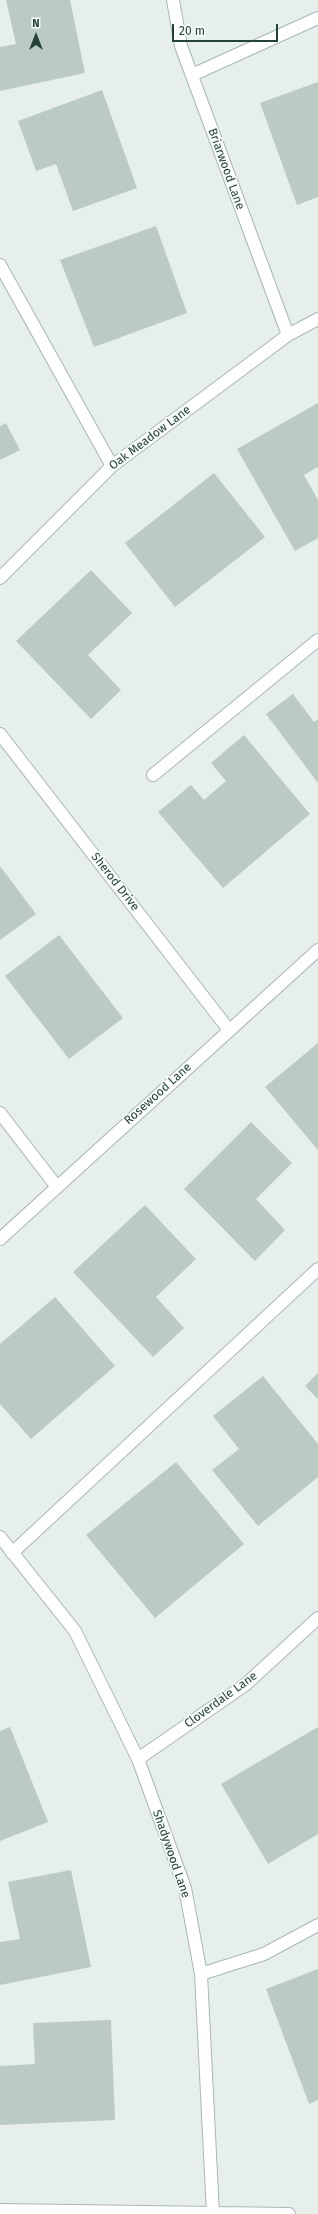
<!DOCTYPE html>
<style>
body{margin:0}
#map{position:relative;width:318px;height:2214px;overflow:hidden;background:#e6efeb;font-family:"Fira Sans",sans-serif}
canvas{display:block}
.north{position:absolute;left:16px;top:16px;width:40px;height:40px;-webkit-text-stroke:3px #f7fbf9;paint-order:stroke;rotate:0deg;font-size:11px;font-weight:700;line-height:16px;text-align:center;color:#24423a}
.north::after{content:'';display:block;margin:auto;width:14px;height:18px;background:#24423a;clip-path:polygon(50% 0,100% 100%,50% 72%,0 100%)}
.scale{position:absolute;left:172px;top:24px;width:106px;height:18px;box-sizing:border-box;border:2px solid #24423a;border-top:0;padding-left:5px;font-size:12px;line-height:14px;white-space:nowrap;color:#24423a;-webkit-text-stroke:3px #f7fbf9;paint-order:stroke}
</style>
<div id="map">
<canvas width="318" height="2214"></canvas>
<div class="north">N</div>
<div class="scale">20 m</div>
</div>
<script>
const ctx = document.querySelector('canvas').getContext('2d');
ctx.lineJoin = 'round';
function fill(path, color) {
  ctx.fillStyle = color;
  ctx.fill(path, 'evenodd');
}
function poly(rows) {
  const path = new Path2D();
  for (const r of rows) {
    path.moveTo(r[0], r[1]);
    for (let i = 2; i < r.length; i += 2) path.lineTo(r[i], r[i + 1]);
  }
  return path;
}
function strokePath(path, color, width, dash) {
  ctx.strokeStyle = color;
  ctx.lineWidth = width;
  ctx.lineCap = dash ? 'butt' : 'round';
  ctx.setLineDash(dash || []);
  ctx.stroke(path);
}
function label(font, color, halo, rows, align = 'center') {
  ctx.font = font + ' "Fira Sans",sans-serif';
  ctx.lineWidth = 3.5;
  ctx.setLineDash([]);
  ctx.textBaseline = 'middle';
  ctx.strokeStyle = halo;
  ctx.fillStyle = color;
  for (const [text, x, y, turn = 0] of rows) {
    ctx.save();
    ctx.translate(x, y);
    ctx.rotate((+turn || 0) * Math.PI / 180);
    ctx.textAlign = isNaN(turn) ? turn : align;
    if (halo) ctx.strokeText(text, 0, 0);
    ctx.fillText(text, 0, 0);
    ctx.restore();
  }
}
fill(poly([
 [6,0,70,0,85,73,0,91,0,47,16,44],
 [318,82,318,197,297,205,260,103],
 [102,90,137,188,73,211,56,164,36,171,18,121],
 [156,226,187,313,94,347,60,260],
 [318,403,318,467,304,475,318,500,318,538,295,551,237,449],
 [6,423,20,450,0,460,0,426],
 [214,473,265,537,175,607,125,543],
 [91,570,132,613,88,655,121,690,91,719,16,641],
 [293,694,314,722,318,719,318,783,266,714],
 [244,735,310,814,223,888,158,812,191,785,204,800,226,781,211,763],
 [0,866,36,914,0,940],
 [59,935,123,1018,69,1059,5,976],
 [318,1043,318,1150,265,1087],
 [251,1122,292,1163,256,1199,285,1230,255,1261,184,1189],
 [145,1205,196,1259,156,1297,184,1328,153,1357,73,1272],
 [55,1297,115,1366,31,1439,0,1404,0,1344],
 [318,1373,318,1399,305,1386],
 [263,1376,318,1444,318,1477,258,1526,212,1470,239,1449,213,1416],
 [176,1462,244,1544,155,1618,86,1535],
 [10,1727,48,1822,0,1841,0,1731],
 [318,1727,318,1834,268,1864,221,1784],
 [71,1870,91,1967,0,1985,0,1942,20,1939,8,1882],
 [318,1969,318,2100,309,2104,266,1989],
 [111,2020,115,2120,0,2125,0,2066,35,2064,33,2023]
]), '#bbcac4');
const minor = poly([
 [173,0,181,46,288,335],
 [192,75,318,18],
 [0,265,112,466],
 [0,578,112,466,288,335,318,319],
 [0,734,229,1030],
 [153,775,318,640],
 [0,1113,57,1187],
 [0,1239,318,950],
 [0,1537,75,1631,138,1759,185,1888,201,1974,213,2214],
 [12,1553,318,1269],
 [138,1759,245,1685,318,1618],
 [201,1974,264,1954,318,1925],
 [0,2210,289,2214]
]);
strokePath(minor, '#a8b8b2', 14);
strokePath(minor, '#fff', 12);
label('12px', '#24423a', '#f7fbf9', [
 ["Briarwood Lane",226,169,70],
 ["Oak Meadow Lane",150,438,-37],
 ["Sherod Drive",115,882,52],
 ["Rosewood Lane",158,1094,-42],
 ["Cloverdale Lane",221,1700,-36],
 ["Shadywood Lane",171,1854,71]
]);
</script>
